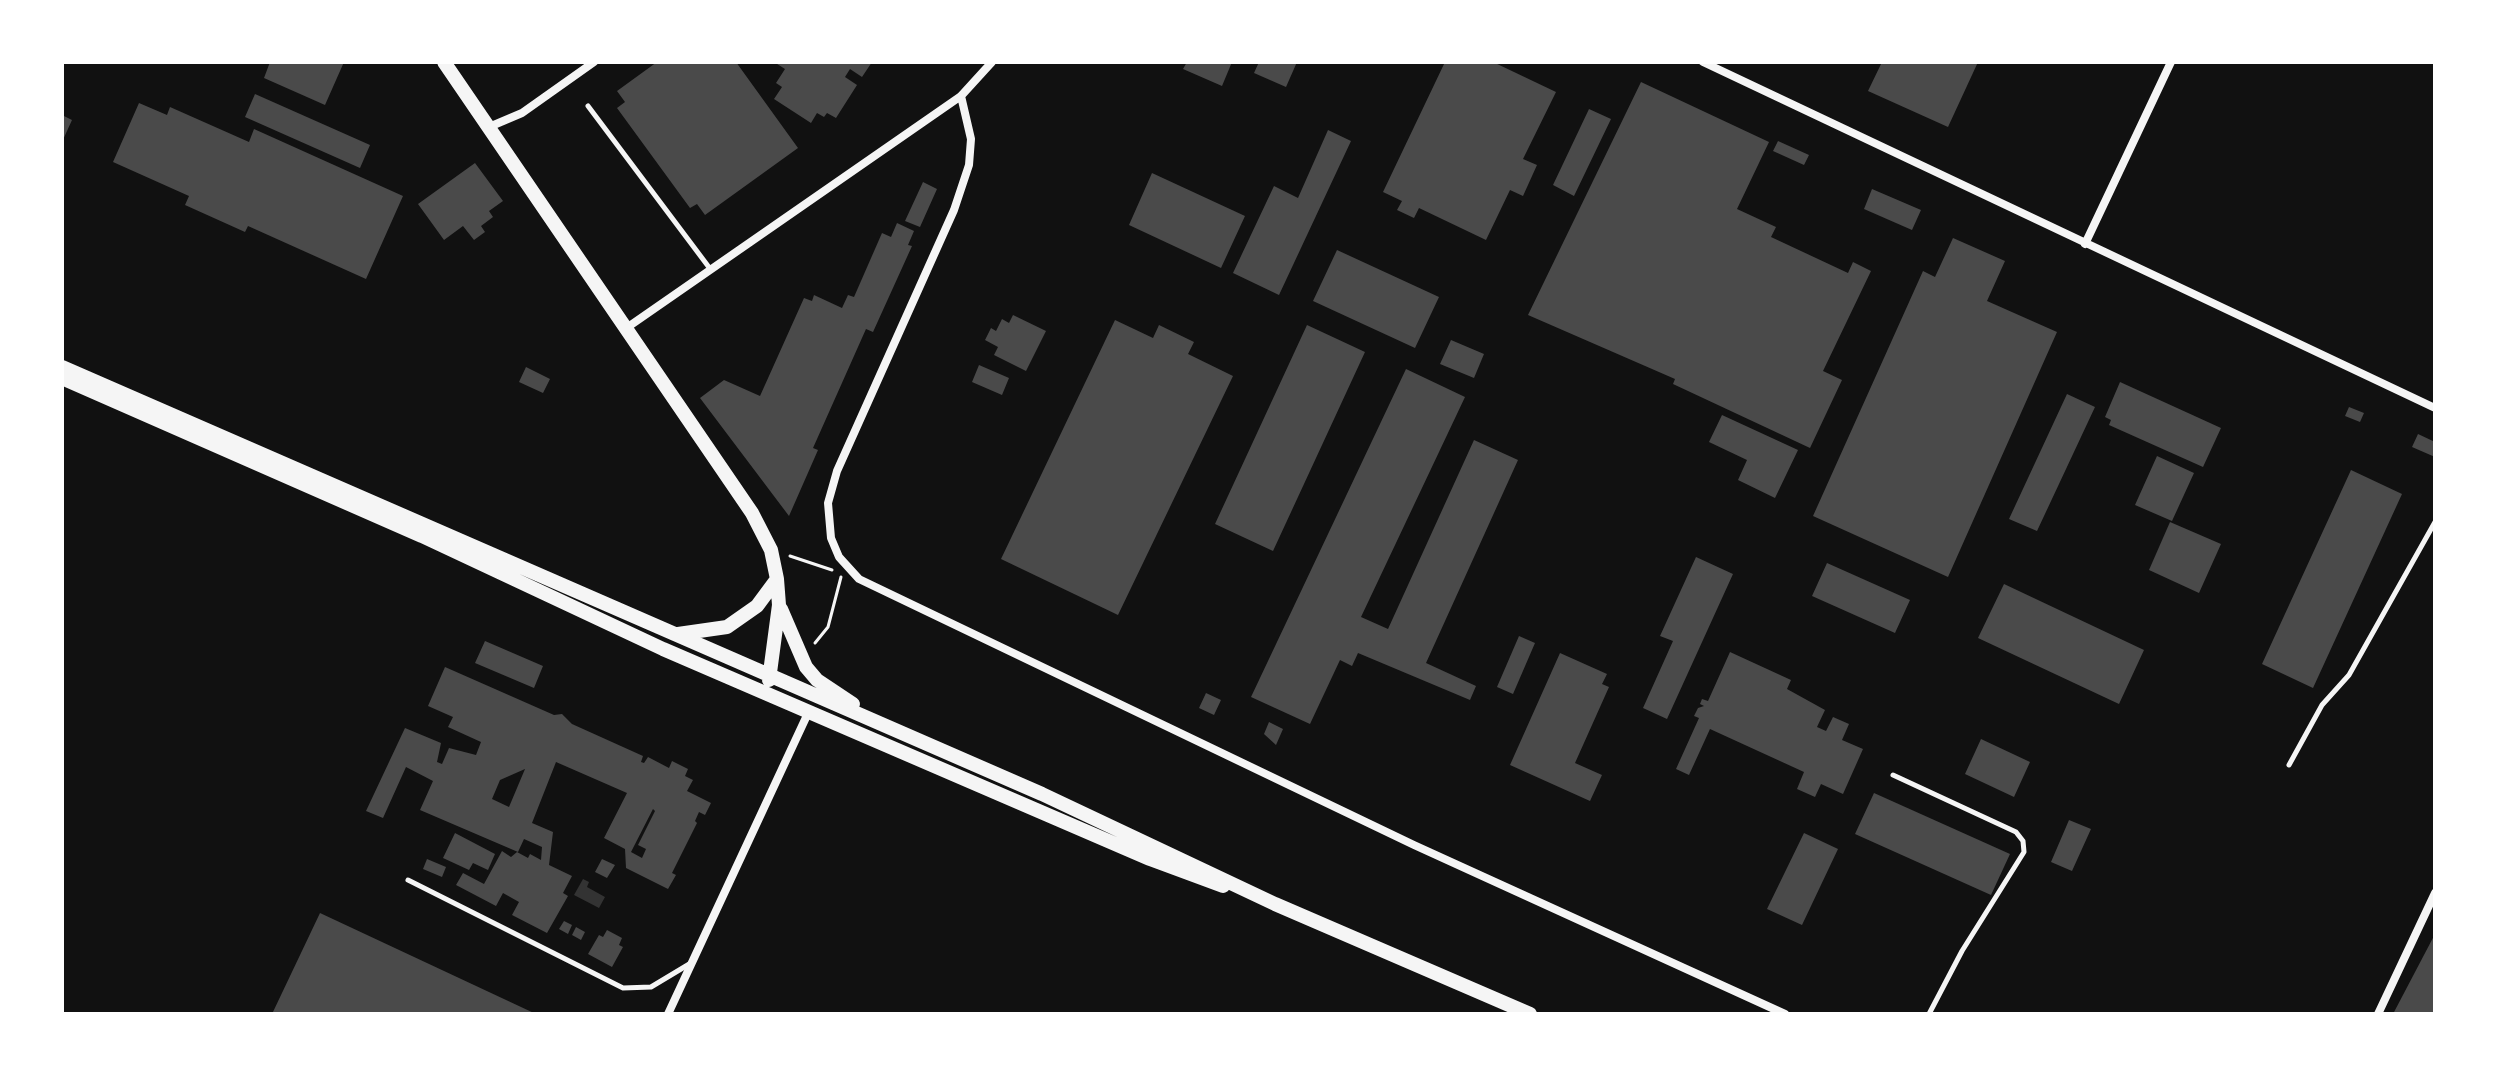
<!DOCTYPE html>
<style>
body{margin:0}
#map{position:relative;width:2497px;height:1076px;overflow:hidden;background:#111;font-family:Literata,serif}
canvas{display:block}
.frame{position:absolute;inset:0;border:64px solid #fff;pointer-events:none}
</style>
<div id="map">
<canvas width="2497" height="1076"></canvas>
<div class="frame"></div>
</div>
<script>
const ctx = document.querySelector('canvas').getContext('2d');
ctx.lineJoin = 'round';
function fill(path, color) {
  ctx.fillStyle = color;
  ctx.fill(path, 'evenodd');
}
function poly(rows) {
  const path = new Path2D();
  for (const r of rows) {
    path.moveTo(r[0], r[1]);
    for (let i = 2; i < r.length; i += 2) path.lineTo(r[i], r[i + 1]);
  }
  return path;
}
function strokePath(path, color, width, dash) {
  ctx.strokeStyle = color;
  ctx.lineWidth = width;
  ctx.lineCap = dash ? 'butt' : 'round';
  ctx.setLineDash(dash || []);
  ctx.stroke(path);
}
fill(poly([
 [583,879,589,882,587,887,605,897,599,908,574,895]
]), '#333');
fill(poly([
 [270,62,344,62,325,105,264,78],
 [657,62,736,62,798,148,705,215,697,204,690,208,617,108,625,102,617,91],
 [774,62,872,62,862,77,850,69,845,77,857,85,836,118,827,113,824,117,817,113,811,123,774,99,782,87,776,83,785,69],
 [1187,62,1232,62,1222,86,1183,69],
 [1259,62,1297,62,1286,87,1254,73],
 [1445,62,1493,62,1556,92,1523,159,1537,165,1523,196,1510,190,1486,240,1419,208,1414,218,1397,210,1402,201,1383,192],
 [1882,62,1978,62,1948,127,1868,91],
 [1641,82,1769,142,1737,209,1776,227,1771,237,1848,273,1853,262,1871,271,1823,371,1842,380,1810,448,1673,384,1675,379,1528,315],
 [255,94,370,145,360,168,245,117],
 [139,103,167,115,170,107,249,142,254,129,403,196,366,279,248,226,245,232,185,205,189,196,113,162],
 [1589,109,1611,119,1574,196,1553,185],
 [62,115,72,120,62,142],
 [1328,130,1351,141,1279,295,1233,273,1274,186,1298,198],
 [1778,141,1809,155,1804,165,1773,151],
 [475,163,503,201,489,211,493,217,481,226,485,232,474,240,463,226,444,240,418,204],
 [1152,173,1245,216,1221,268,1129,225],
 [923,182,937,189,920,227,905,221],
 [1872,189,1921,210,1912,230,1864,209],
 [897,223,914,231,908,245,912,246,873,332,866,329,813,448,818,450,789,516,700,398,724,380,760,396,804,298,812,301,814,295,842,308,848,295,854,297,882,233,891,237],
 [1953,238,2005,261,1987,301,2057,332,1948,577,1813,516,1923,271,1935,277],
 [1337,250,1439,297,1415,348,1313,301],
 [1013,315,1046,331,1026,371,994,355,998,347,985,340,991,328,996,331,1002,319,1009,323],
 [1115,320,1153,338,1159,325,1194,342,1188,354,1233,376,1118,615,1001,559],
 [1307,325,1365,352,1273,551,1215,524],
 [1451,340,1484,354,1474,378,1440,364],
 [979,365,1009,378,1002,395,972,382],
 [526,367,550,379,543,393,519,382],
 [1406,369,1465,397,1361,617,1388,629,1474,440,1518,460,1426,663,1476,686,1470,700,1358,653,1352,666,1340,660,1310,724,1251,697],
 [2120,382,2221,428,2203,467,2109,425,2111,420,2105,417],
 [2067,394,2095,407,2037,531,2009,519],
 [2349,407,2364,413,2360,422,2345,416],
 [1722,415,1798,450,1775,498,1738,480,1747,460,1709,442],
 [2418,434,2435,442,2435,457,2412,447],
 [2157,456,2194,473,2172,521,2135,505],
 [2351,470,2402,494,2313,688,2262,664],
 [2170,522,2221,544,2199,593,2149,570],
 [1696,557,1733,574,1667,719,1643,708,1673,641,1660,636],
 [1827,563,1910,600,1895,633,1812,596],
 [2004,584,2144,650,2119,704,1978,638],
 [1519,636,1535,643,1513,694,1497,687],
 [485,641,543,666,534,688,475,663],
 [1730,652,1791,680,1787,689,1825,710,1817,727,1826,731,1833,717,1849,724,1842,740,1863,749,1843,794,1821,784,1815,797,1797,789,1804,772,1710,729,1689,775,1676,769,1699,718,1694,716,1698,708,1704,706,1700,704,1702,699,1708,701],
 [1560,653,1607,674,1602,684,1609,687,1575,763,1602,775,1590,801,1510,765],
 [445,667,554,715,562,714,572,724,643,756,641,762,644,763,648,757,669,768,672,761,688,769,685,776,693,780,687,791,711,803,705,815,699,812,695,821,697,823,672,873,676,875,668,889,626,868,625,849,604,838,627,793,556,762,532,823,553,832,549,865,572,876,563,893,568,896,547,933,512,915,519,902,503,893,496,906,456,885,463,873,484,884,502,851,511,857,517,852,528,858,530,854,541,860,542,847,524,839,518,852,420,810,433,781,406,767,383,818,366,811,405,728,441,743,437,762,442,764,449,748,476,755,481,742,448,727,453,717,428,706],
 [525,769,509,807,492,799,500,780],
 [653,809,655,811,638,845,646,849,642,858,631,852],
 [1206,693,1221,700,1214,715,1199,708],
 [1269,722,1283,729,1276,745,1264,734],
 [1981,739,2030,762,2014,797,1965,774],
 [1874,793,2010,854,1991,895,1855,834],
 [2069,820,2091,829,2072,871,2051,862],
 [455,833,495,854,488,870,473,863,469,870,443,858],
 [1804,833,1838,849,1802,925,1767,909],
 [427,859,446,867,442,877,423,869],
 [602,859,615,865,607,878,595,872],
 [320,913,536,1014,272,1014],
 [564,921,572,925,568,934,559,929],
 [576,927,585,932,581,940,572,935],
 [607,930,622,938,619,945,623,947,612,967,588,954,599,935,603,937],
 [2435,934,2435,1014,2393,1014]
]), '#4a4a4a');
strokePath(poly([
 [790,556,832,570],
 [815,643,828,627,841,577]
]), '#f5f5f5', 3);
strokePath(poly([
 [588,106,711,270],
 [2289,765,2322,705,2349,675,2435,522],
 [1893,775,2016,832,2023,841,2024,852,1962,951,1929,1014],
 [408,880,623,988,651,987,691,963]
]), '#f5f5f5', 5);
strokePath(poly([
 [1703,62,2435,408],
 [961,96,971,139,969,165,954,210,837,471,828,503,831,538,839,557,859,579,1414,845,1785,1014],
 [489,127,522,113,594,62],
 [2085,244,2171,62],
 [625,329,961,96,992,62],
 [668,1014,809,711],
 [2378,1014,2435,893]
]), '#f5f5f5', 8);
strokePath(poly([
 [444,62,752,513,771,550,777,579,779,605,769,680],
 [62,367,1042,794,1275,904,1530,1014],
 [62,378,422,536,663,649,1150,859,1223,886],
 [781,609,806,667,817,680,853,704],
 [678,634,727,627,757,606,777,579]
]), '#f5f5f5', 14);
</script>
